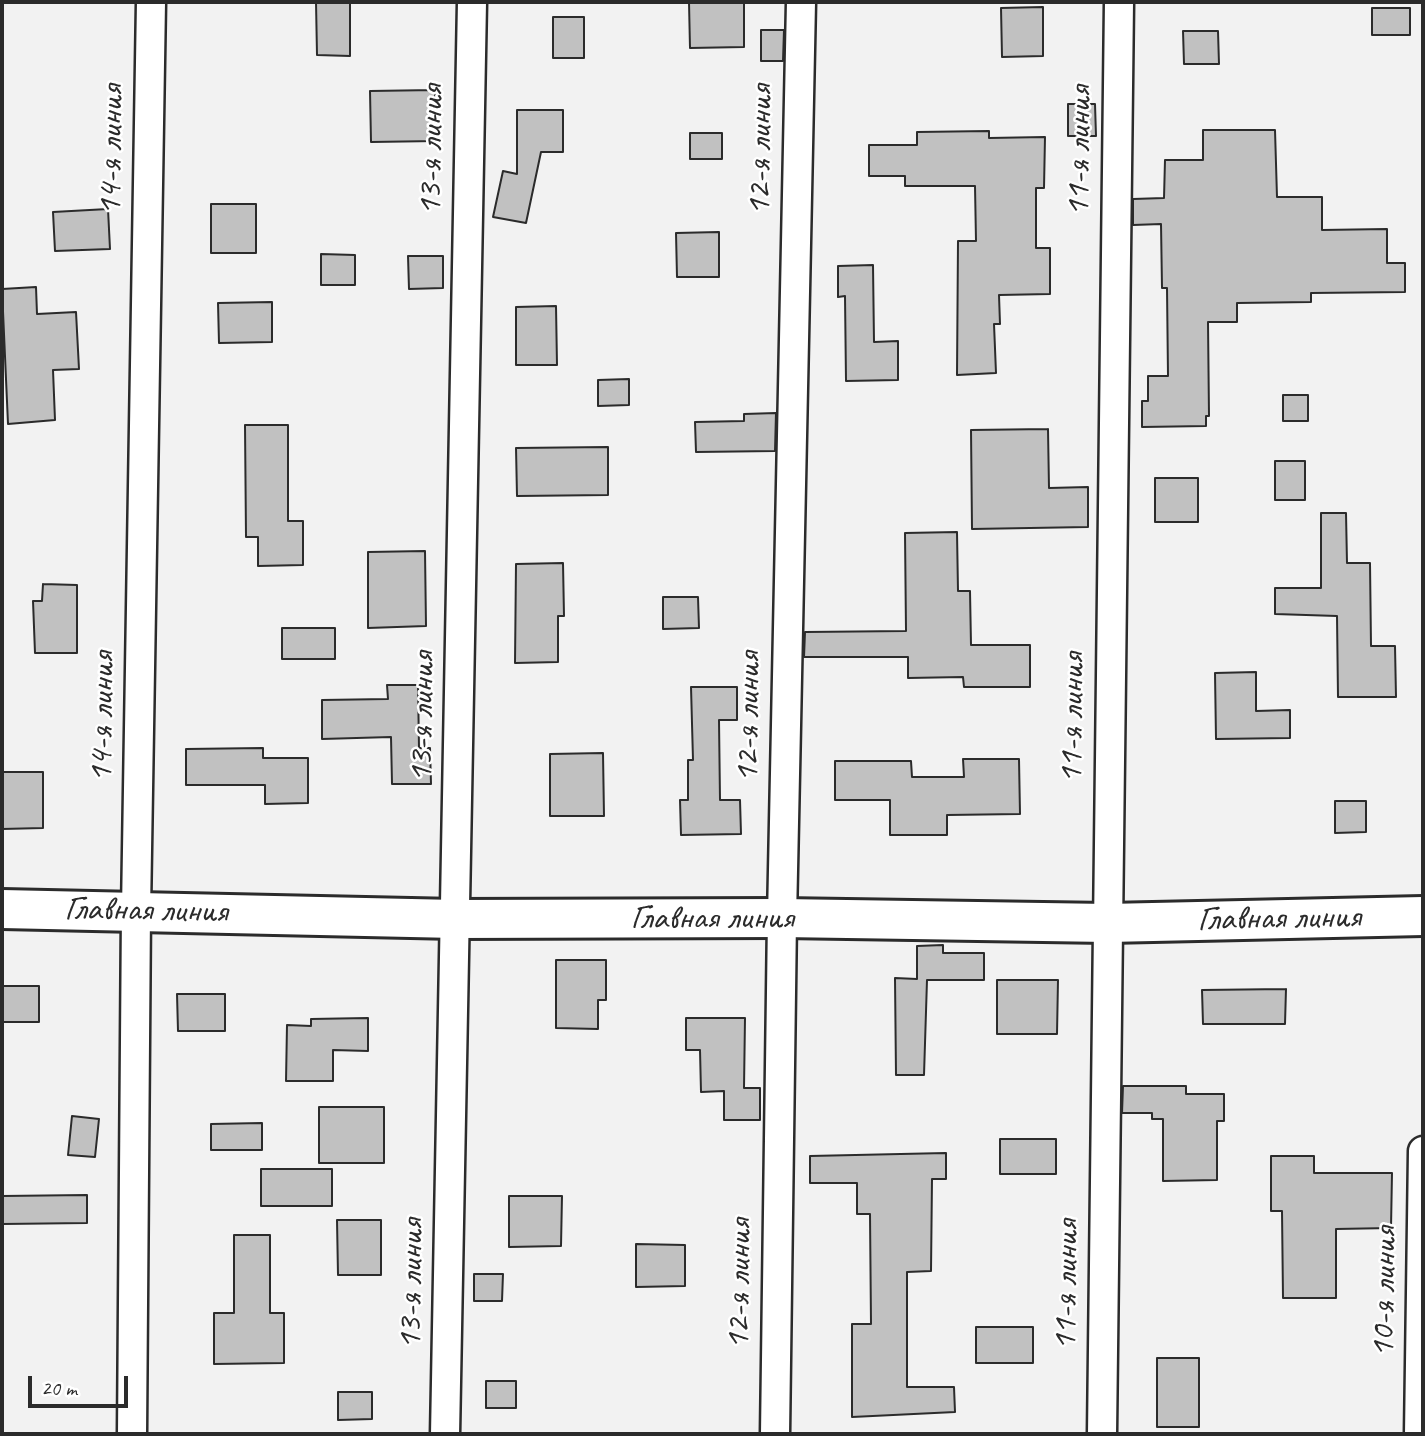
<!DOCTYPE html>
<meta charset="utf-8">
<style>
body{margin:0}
#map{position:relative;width:1425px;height:1436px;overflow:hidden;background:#f2f2f2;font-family:Caveat,sans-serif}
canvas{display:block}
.frame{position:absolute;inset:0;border:4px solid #2b2b2b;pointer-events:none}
.scale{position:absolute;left:28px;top:1376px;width:100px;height:32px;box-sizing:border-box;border:4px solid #2b2b2b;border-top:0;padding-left:9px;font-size:21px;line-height:24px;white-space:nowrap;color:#2b2b2b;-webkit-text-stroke:5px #fff;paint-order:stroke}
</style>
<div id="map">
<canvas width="1425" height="1436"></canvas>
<div class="frame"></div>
<div class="scale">20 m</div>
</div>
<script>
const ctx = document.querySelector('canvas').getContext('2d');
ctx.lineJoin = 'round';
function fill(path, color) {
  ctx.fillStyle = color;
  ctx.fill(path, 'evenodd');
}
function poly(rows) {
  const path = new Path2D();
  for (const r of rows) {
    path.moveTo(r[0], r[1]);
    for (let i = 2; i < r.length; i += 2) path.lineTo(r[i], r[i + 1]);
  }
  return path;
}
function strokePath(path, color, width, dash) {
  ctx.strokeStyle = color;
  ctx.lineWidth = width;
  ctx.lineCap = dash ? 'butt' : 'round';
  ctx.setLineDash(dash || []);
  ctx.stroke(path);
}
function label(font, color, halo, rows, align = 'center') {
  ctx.font = font + ' Caveat,sans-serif';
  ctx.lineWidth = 5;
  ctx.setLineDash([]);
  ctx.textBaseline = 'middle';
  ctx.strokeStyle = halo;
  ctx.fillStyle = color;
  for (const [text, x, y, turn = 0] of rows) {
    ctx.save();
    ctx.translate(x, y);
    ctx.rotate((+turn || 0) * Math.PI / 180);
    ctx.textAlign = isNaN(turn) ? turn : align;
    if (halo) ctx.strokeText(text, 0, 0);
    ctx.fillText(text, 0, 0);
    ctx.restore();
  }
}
const building = poly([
 [316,2,350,2,350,56,317,55,316,2],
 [689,2,744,2,744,47,690,48,689,2],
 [1043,7,1043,56,1002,57,1001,8,1043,7],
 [1372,8,1410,8,1410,35,1372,35,1372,8],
 [553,17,584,17,584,58,553,58,553,17],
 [761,30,784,30,783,61,761,61,761,30],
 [1183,31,1218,31,1219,64,1184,64,1183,31],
 [435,90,436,141,371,142,370,91,435,90],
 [1068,104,1095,104,1096,136,1068,136,1068,104],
 [517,110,563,110,563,152,541,152,526,223,493,217,503,171,517,174,517,110],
 [1203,130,1275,130,1277,197,1322,197,1322,230,1387,229,1387,263,1405,263,1405,292,1311,293,1311,302,1237,303,1237,322,1208,322,1209,416,1206,416,1206,426,1142,427,1142,401,1148,401,1148,376,1168,376,1167,288,1162,288,1161,224,1133,225,1133,199,1164,198,1165,160,1203,160,1203,130],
 [989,131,989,138,1045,137,1044,188,1036,188,1036,248,1050,248,1050,294,999,295,1000,324,994,324,996,373,957,375,958,241,976,241,975,186,905,186,905,176,869,176,869,145,917,145,917,132,989,131],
 [690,133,722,133,722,159,690,159,690,133],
 [211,204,256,204,256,253,211,253,211,204],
 [108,209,110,249,55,251,53,212,108,209],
 [719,232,719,277,677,277,676,233,719,232],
 [321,254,355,255,355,285,321,285,321,254],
 [408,256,443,256,443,288,409,289,408,256],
 [873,265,874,342,898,341,898,380,846,381,845,296,838,297,838,266,873,265],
 [36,287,37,314,76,312,79,369,53,370,55,420,8,424,2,289,36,287],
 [272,302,272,342,219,343,218,303,272,302],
 [556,306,557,365,516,365,516,307,556,306],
 [629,379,629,405,598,406,598,380,629,379],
 [1283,395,1308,395,1308,421,1283,421,1283,395],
 [776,413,775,451,696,452,695,422,744,421,744,414,776,413],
 [245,425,288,425,288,521,303,521,303,565,258,566,258,537,246,537,245,425],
 [1048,429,1049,488,1088,487,1088,527,972,529,971,430,1048,429],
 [608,447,608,495,517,496,516,448,608,447],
 [1275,461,1305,461,1305,500,1275,500,1275,461],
 [1155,478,1198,478,1198,522,1155,522,1155,478],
 [1321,513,1346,513,1347,563,1370,563,1371,646,1395,646,1396,697,1338,697,1337,616,1275,614,1275,588,1321,588,1321,513],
 [957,532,958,591,970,591,971,645,1030,645,1030,687,964,687,963,677,908,678,908,657,804,657,805,632,906,631,905,533,957,532],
 [425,551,426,626,368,628,368,552,425,551],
 [563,563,564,616,558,616,558,662,515,663,516,564,563,563],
 [43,584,77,585,77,653,35,653,33,601,42,601,43,584],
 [663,597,698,597,699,628,663,629,663,597],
 [282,628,335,628,335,659,282,659,282,628],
 [1256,672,1256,711,1290,710,1290,738,1216,739,1215,673,1256,672],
 [387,685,418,685,419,748,430,748,431,784,392,784,391,737,322,739,322,700,388,699,387,685],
 [691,687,737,687,737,720,719,720,720,800,740,800,741,834,681,835,680,800,688,800,688,760,693,760,691,687],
 [263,748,263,758,308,758,308,803,265,804,265,785,186,785,186,749,263,748],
 [603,753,604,816,550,816,550,754,603,753],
 [963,759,1019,759,1020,814,947,815,947,835,890,835,890,800,835,800,835,761,911,761,912,777,964,777,963,759],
 [2,772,43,772,43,828,2,829,2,772],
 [1335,801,1366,801,1366,832,1335,833,1335,801],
 [943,945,943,953,984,953,984,980,927,980,924,1075,896,1075,895,978,917,979,917,946,943,945],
 [556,960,606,960,606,1000,598,1000,598,1029,556,1028,556,960],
 [997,980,1058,980,1057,1034,997,1034,997,980],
 [2,986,39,986,39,1022,2,1022,2,986],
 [1286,989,1285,1024,1203,1024,1202,990,1286,989],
 [177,994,225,994,225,1031,178,1031,177,994],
 [368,1018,368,1051,333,1050,333,1081,286,1081,287,1025,311,1026,311,1019,368,1018],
 [686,1018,745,1018,744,1088,760,1088,760,1120,724,1120,724,1091,701,1092,700,1050,686,1050,686,1018],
 [1123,1086,1186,1086,1186,1094,1224,1094,1224,1121,1217,1121,1217,1180,1163,1181,1163,1119,1152,1119,1152,1113,1122,1113,1123,1086],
 [319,1107,384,1107,384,1163,319,1163,319,1107],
 [72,1116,99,1119,95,1157,68,1155,72,1116],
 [262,1123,262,1150,211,1150,211,1124,262,1123],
 [1000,1139,1056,1139,1056,1174,1000,1174,1000,1139],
 [946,1153,946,1179,932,1179,931,1271,907,1272,907,1387,954,1387,955,1412,852,1417,852,1324,871,1324,870,1214,857,1214,857,1183,810,1183,810,1156,946,1153],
 [1271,1156,1314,1156,1314,1173,1392,1173,1391,1228,1336,1229,1336,1298,1283,1298,1282,1211,1271,1211,1271,1156],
 [261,1169,332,1169,332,1206,261,1206,261,1169],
 [87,1195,87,1223,2,1224,2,1196,87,1195],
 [509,1196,562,1196,561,1246,509,1247,509,1196],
 [337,1220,381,1220,381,1275,338,1275,337,1220],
 [234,1235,270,1235,270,1313,284,1313,284,1363,214,1364,214,1313,234,1313,234,1235],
 [636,1244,685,1245,685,1286,636,1287,636,1244],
 [474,1274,503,1274,502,1301,474,1301,474,1274],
 [976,1327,1033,1327,1033,1363,976,1363,976,1327],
 [1157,1358,1199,1358,1199,1427,1157,1427,1157,1358],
 [486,1381,516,1381,516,1408,486,1408,486,1381],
 [338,1392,372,1392,372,1419,338,1420,338,1392]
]);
fill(building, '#c1c1c1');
strokePath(building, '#2b2b2b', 2);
const street = poly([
 [132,1434,136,910,151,2],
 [445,1434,472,2],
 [775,1434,782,918,801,2],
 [1102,1434,1119,2],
 [1419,1434,1423,1151]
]);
const secondary = poly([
 [2,909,456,919,782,918,1108,923,1423,916]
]);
strokePath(street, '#2b2b2b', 33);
strokePath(secondary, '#2b2b2b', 44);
strokePath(street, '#fff', 28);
strokePath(secondary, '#fff', 38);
label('35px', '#2b2b2b', '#fff', [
 ["14-я линия",112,150,-89],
 ["13-я линия",432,150,-89],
 ["12-я линия",761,150,-89],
 ["11-я линия",1080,151,-89],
 ["14-я линия",103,717,-89],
 ["13-я линия",423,717,-89],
 ["12-я линия",749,717,-89],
 ["11-я линия",1073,718,-89],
 ["Главная линия",146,911,1],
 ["Главная линия",712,919],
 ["Главная линия",1279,919,-1],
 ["13-я линия",412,1284,-89],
 ["12-я линия",740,1284,-89],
 ["11-я линия",1067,1285,-89],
 ["10-я линия",1385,1292,-89]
]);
</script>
